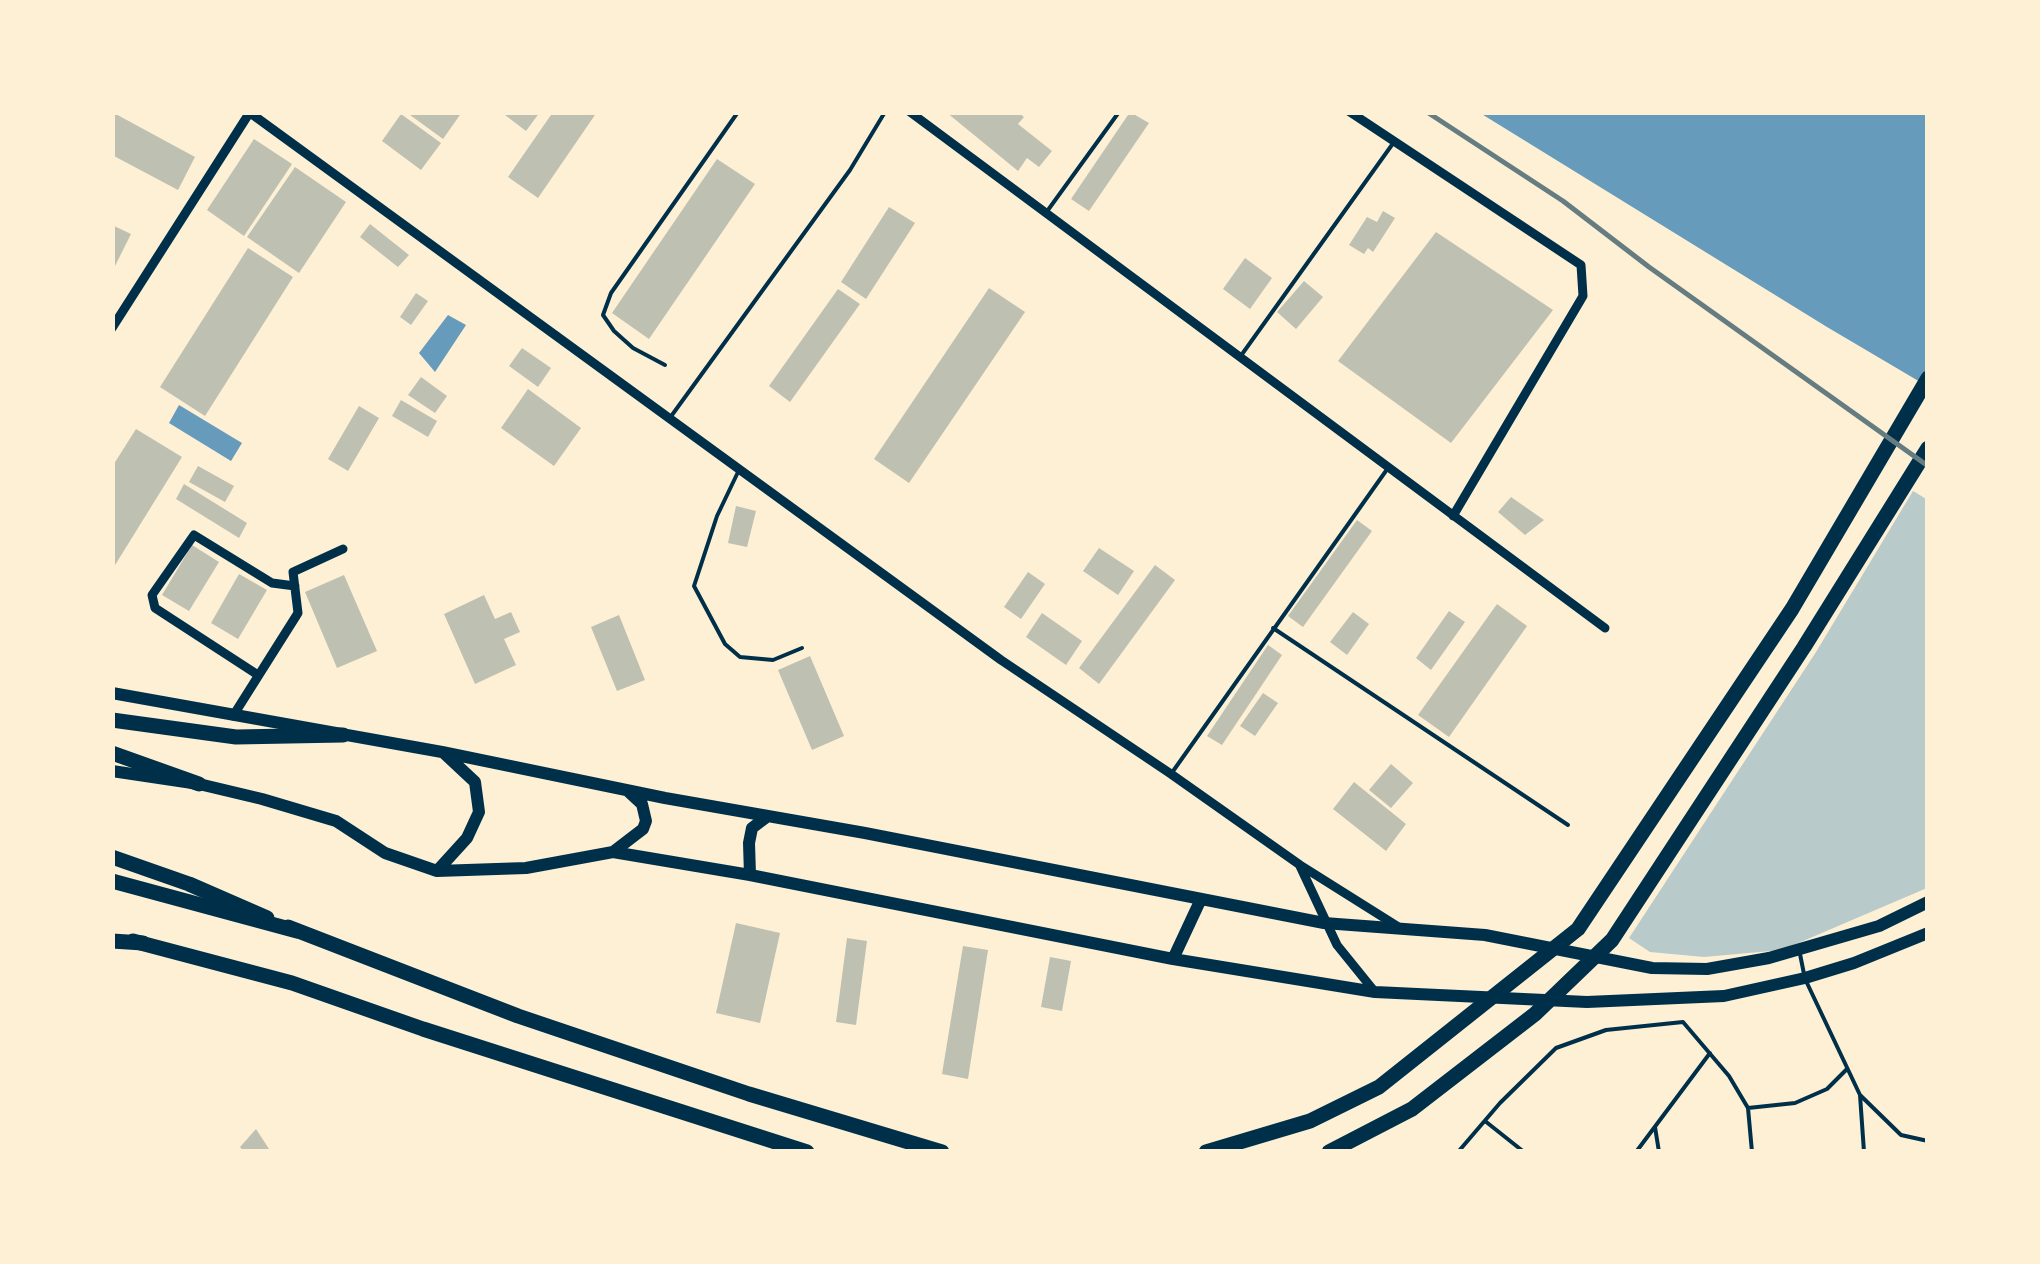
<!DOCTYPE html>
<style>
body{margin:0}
#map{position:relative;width:2040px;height:1264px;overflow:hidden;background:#fdf0d5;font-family:"Titillium Web",sans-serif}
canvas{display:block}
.frame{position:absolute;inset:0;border:115px solid #fdf0d5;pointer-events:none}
</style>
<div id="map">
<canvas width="2040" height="1264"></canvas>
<div class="frame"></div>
</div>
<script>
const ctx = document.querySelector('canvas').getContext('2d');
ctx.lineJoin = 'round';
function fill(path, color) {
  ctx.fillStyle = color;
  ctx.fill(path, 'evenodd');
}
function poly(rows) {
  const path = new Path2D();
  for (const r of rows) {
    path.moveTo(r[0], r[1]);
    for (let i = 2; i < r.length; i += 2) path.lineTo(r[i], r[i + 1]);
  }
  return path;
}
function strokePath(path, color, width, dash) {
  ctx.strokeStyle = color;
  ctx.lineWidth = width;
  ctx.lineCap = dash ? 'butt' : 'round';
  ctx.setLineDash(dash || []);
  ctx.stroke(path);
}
fill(poly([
 [1913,491,1928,500,1927,888,1782,950,1704,957,1650,952,1629,938,1816,652]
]), '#b9caca');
fill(poly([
 [1480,113,1927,113,1927,386,1827,327],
 [448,315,466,325,435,372,419,353],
 [179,405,242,443,231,461,169,423]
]), '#669bbc');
fill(poly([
 [112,112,195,157,178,190,112,155],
 [406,112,462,112,443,139],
 [501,112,540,112,526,131],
 [553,112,597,112,538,198,508,177],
 [946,112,1018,112,1024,117,1018,124,1052,151,1039,167,1027,158,1018,171],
 [1130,112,1149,123,1089,211,1071,199],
 [401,114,441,143,421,170,382,141],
 [254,139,292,164,244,236,207,210],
 [717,159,755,184,649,339,612,313],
 [295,167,346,202,299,273,247,237],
 [889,207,915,223,866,299,841,282],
 [1383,211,1395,218,1373,252,1368,248,1364,254,1349,245,1367,217,1377,222],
 [370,224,409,255,398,267,360,237],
 [112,225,131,234,112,272],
 [1436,232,1553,310,1451,443,1338,361],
 [248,248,293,277,205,416,160,387],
 [1245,258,1272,278,1250,309,1223,289],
 [1304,281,1323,297,1296,329,1277,312],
 [989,288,1025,312,909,483,874,459],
 [838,289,860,304,790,402,769,386],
 [416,293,428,301,411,325,400,317],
 [522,348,551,368,538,387,509,366],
 [421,377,447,396,435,413,408,395],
 [528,389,581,428,554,466,501,428],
 [401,400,437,421,428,437,392,416],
 [359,406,379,418,348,471,328,459],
 [136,429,182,457,112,570,112,467],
 [198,466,234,486,225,502,189,482],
 [184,484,247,523,239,538,176,499],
 [1511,497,1544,520,1525,535,1498,512],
 [736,506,756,511,747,547,728,543],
 [1357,520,1372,531,1303,627,1288,616],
 [192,545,219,562,189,611,162,595],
 [1099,548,1134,571,1118,595,1083,571],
 [1155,565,1175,580,1099,684,1079,668],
 [1028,572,1045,584,1021,619,1004,607],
 [239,574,267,590,238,639,211,623],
 [344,575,377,651,337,668,305,592],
 [484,595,495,619,511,612,520,632,504,639,516,665,475,684,444,614],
 [1497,604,1527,626,1449,737,1418,715],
 [1449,611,1465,622,1431,670,1416,658],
 [1353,612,1369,624,1347,655,1330,642],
 [1042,613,1082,641,1066,665,1026,637],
 [619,615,645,680,617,691,591,627],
 [1268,645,1282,655,1222,745,1207,736],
 [810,656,844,736,812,750,778,670],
 [1263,693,1278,703,1255,736,1240,726],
 [1391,764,1413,783,1391,808,1369,790],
 [1354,782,1406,824,1386,851,1333,809],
 [736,923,780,933,760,1023,716,1013],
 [847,938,867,941,856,1025,836,1022],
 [963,946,988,950,968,1079,942,1074],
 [1050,957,1071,961,1062,1011,1041,1007],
 [256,1129,271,1152,244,1152,240,1147]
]), '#bec0b2');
strokePath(poly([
 [1048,210,1119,112],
 [1240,357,1394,142],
 [665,365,633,348,614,331,603,315,611,293,738,112],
 [672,415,850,170,885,112],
 [739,470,717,516,694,586,725,644,740,657,773,660,802,648],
 [1273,628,1568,825],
 [1171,774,1388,468],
 [1800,954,1804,974],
 [1807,983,1860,1095,1864,1152],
 [1860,1095,1901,1135,1928,1141],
 [1748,1108,1795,1103,1827,1089,1847,1069],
 [1485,1121,1524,1152],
 [1655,1127,1659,1152],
 [1458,1152,1500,1103,1556,1048,1606,1030,1683,1022,1729,1076,1748,1108,1752,1152],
 [1636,1152,1710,1053]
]), '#003049', 4);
strokePath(poly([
 [249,112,1001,660,1171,774,1300,865,1397,926],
 [910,112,1605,628],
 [1350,112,1581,265,1583,296,1453,516],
 [112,328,250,112],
 [258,675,155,608,152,595,194,535,272,583,295,586],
 [233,716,298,613,293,572,343,549],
 [1300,866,1337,945,1375,992]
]), '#003049', 9);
strokePath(poly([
 [112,693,442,752,665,798,865,833,1324,923,1485,935,1652,968,1707,969,1769,958,1879,926,1928,902],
 [112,771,199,784,262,799,336,821,385,853,437,871,526,868,613,852,750,875,1173,959,1375,992,1587,1002,1724,996,1805,978,1854,963,1928,933],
 [613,852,643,829,646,821,642,804,628,791],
 [437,871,467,838,479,812,475,782,444,753],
 [750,875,749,843,752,828,768,816],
 [1173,959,1201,899]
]), '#003049', 12);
strokePath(poly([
 [112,857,189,884,267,918],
 [288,927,518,1016,749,1094,942,1152],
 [133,941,292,983,423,1029,807,1152],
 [1206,1152,1310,1121,1379,1087,1578,929,1792,609,1928,378],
 [1329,1152,1412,1109,1535,1014,1612,940,1804,647,1928,448]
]), '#003049', 15);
strokePath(poly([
 [112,720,236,737,343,735],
 [112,753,199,784],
 [112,881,297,931],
 [112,941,143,943]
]), '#003049', 15);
strokePath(poly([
 [1427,112,1563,201,1649,267,1928,466]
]), '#657d81', 5);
</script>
